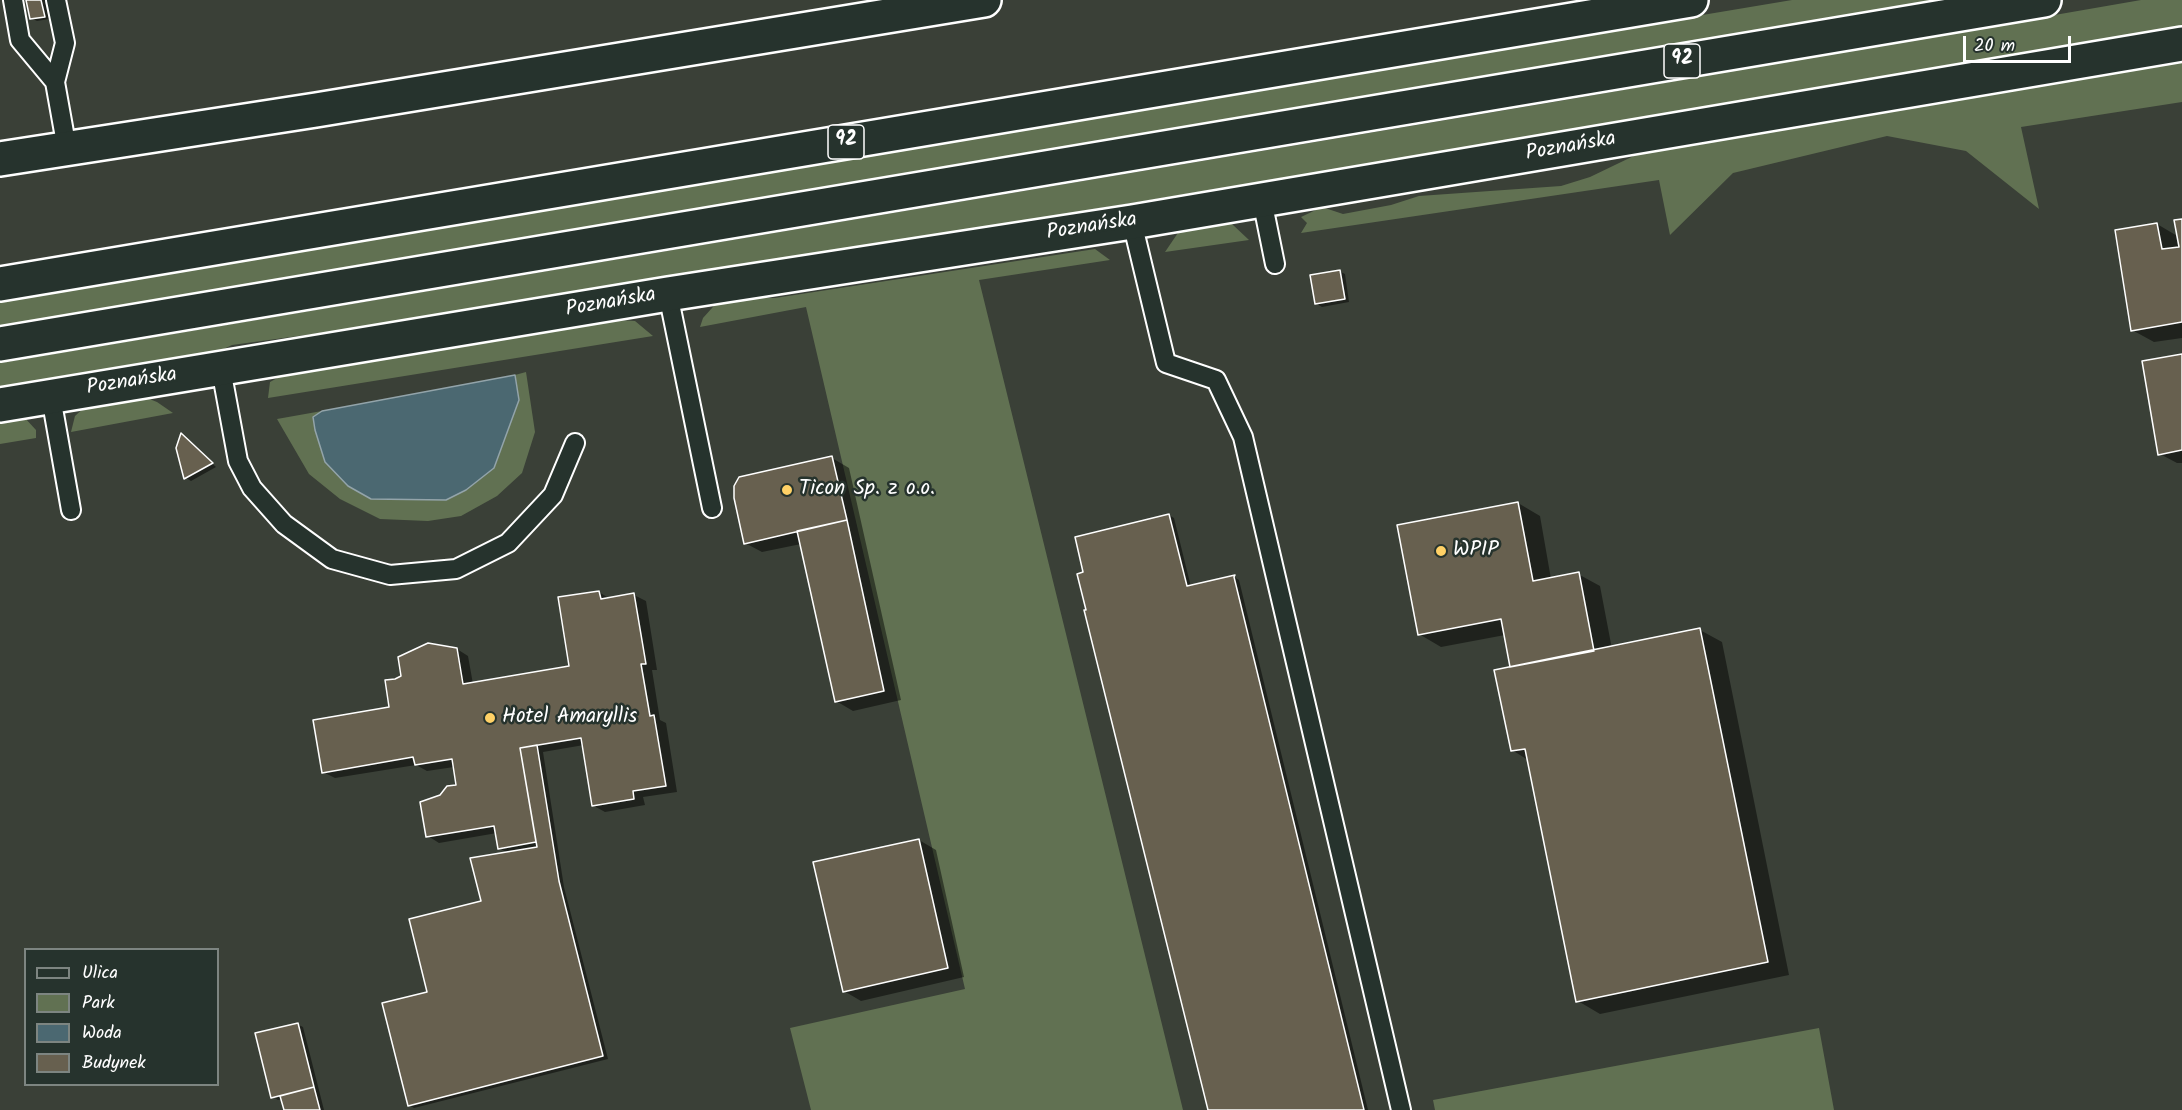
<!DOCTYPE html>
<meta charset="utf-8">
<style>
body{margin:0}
#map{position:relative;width:2182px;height:1110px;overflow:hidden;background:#3a4037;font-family:Kalam,sans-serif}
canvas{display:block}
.legend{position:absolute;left:24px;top:948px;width:195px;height:138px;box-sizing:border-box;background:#26332d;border:2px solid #7d8581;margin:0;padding:8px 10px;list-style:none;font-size:18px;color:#fff}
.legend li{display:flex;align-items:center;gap:12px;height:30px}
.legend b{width:30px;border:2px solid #7d8581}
.scale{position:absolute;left:1963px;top:36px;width:108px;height:27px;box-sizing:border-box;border:3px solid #fff;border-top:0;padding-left:8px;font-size:18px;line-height:21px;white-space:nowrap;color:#fff;-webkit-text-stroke:4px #26332d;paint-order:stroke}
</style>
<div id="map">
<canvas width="2182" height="1110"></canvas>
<ul class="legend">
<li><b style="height:8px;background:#26332d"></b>Ulica</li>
<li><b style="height:16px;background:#617152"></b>Park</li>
<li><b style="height:16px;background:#4b6871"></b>Woda</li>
<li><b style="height:16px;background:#67604f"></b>Budynek</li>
</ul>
<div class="scale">20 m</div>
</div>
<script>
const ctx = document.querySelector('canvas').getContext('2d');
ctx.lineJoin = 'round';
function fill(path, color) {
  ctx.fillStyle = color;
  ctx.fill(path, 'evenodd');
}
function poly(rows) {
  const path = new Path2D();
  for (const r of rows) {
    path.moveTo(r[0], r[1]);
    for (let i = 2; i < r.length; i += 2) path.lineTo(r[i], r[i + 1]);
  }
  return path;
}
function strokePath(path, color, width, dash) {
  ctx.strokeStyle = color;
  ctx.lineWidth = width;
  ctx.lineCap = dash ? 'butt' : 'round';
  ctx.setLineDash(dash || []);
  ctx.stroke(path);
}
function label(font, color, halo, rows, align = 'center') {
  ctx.font = font + ' Kalam,sans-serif';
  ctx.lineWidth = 5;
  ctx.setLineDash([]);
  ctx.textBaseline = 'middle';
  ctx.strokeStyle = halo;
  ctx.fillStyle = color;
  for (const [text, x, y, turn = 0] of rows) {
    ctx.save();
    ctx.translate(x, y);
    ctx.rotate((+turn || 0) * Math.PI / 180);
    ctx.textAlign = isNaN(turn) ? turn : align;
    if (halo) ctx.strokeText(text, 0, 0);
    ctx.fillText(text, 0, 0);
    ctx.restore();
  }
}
fill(poly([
 [1792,0,1937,0,0,326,0,300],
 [2141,0,2182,0,2182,30,913,239,548,302,232,345,209,356,0,388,0,363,1571,99],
 [2182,60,2182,102,2021,127,2039,209,1966,151,1887,136,1733,173,1670,235,1659,180,1301,233,1307,223,1301,217,1322,207,1343,214,1391,205,1419,196,1561,186,1590,177,1644,151,1719,141,1731,134],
 [1214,217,1232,224,1249,240,1165,252,1184,224],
 [1095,249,1110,260,979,280,1183,1110,811,1110,790,1028,965,989,806,307,700,327,703,318,721,298,775,298],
 [618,320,635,321,653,336,268,398,270,382,290,371],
 [526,372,535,432,522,473,497,496,461,516,428,521,380,519,340,499,309,474,277,419,322,411,313,417,466,490,494,468,519,400,515,375],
 [142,396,157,402,173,413,71,432,75,416,89,403],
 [0,417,24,417,36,430,36,438,0,444],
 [1819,1028,1834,1110,1435,1110,1433,1100]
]), '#617152');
const water = poly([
 [515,375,519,400,494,468,466,490,446,500,371,499,348,486,325,462,315,430,313,417,322,411,515,375]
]);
fill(water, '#4b6871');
strokePath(water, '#93a4aa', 1.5);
fill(poly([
 [28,0,45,0,49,19,37,21,31,18],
 [2182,220,2182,338,2154,342,2132,330,2157,224,2179,237],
 [1339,271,1345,274,1349,302,1322,307,1317,304],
 [2182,355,2182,463,2177,463,2160,454],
 [185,439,216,467,191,481,186,478],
 [832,458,849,468,901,700,853,711,836,701,801,544,762,552,745,543],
 [1518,503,1540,516,1551,579,1578,574,1600,586,1612,649,1700,630,1722,642,1789,975,1600,1014,1578,1001,1528,760,1512,750,1512,668,1505,635,1441,647,1419,634],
 [1169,515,1174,518,1191,587,1234,577,1239,580,1368,1110,1209,1110],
 [599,592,610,599,634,595,646,601,657,670,652,670,660,720,666,723,677,792,643,797,645,805,605,812,594,806,584,745,543,752,564,887,608,1059,414,1108,409,1105,429,993,483,902,508,853,499,848,497,833,439,843,428,836,441,796,457,786,454,767,427,771,416,765,335,778,323,772,391,708,396,680,457,649,468,656,473,684,570,667],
 [919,840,936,850,964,977,861,1001,844,991],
 [297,1024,303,1027,324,1110,286,1110,283,1099,278,1100,273,1097]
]), '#0007');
const building = poly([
 [26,0,41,0,45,17,30,19,26,0],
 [2182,219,2182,322,2131,331,2115,230,2157,223,2162,249,2179,247,2174,220,2182,219],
 [1340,270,1345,299,1315,304,1310,275,1340,270],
 [2182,354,2182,450,2158,455,2142,361,2182,354],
 [181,433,213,463,184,479,176,448,181,433],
 [832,456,847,520,744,544,734,498,734,486,739,477,832,456],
 [1518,502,1533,581,1579,572,1594,651,1510,667,1501,619,1418,635,1397,525,1518,502],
 [1169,514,1187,586,1235,575,1234,577,1364,1110,1208,1110,1085,614,1084,610,1086,610,1077,574,1083,572,1075,537,1169,514],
 [847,520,884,691,835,702,797,531,847,520],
 [599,591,601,599,634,593,646,664,641,664,650,716,654,715,666,786,633,791,634,799,592,806,581,738,520,748,536,842,498,849,494,826,426,837,420,802,440,795,447,786,456,785,452,759,415,765,413,757,322,773,313,720,389,707,385,680,395,679,401,676,398,657,428,643,457,648,463,684,569,666,558,597,599,591],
 [1700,628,1768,962,1576,1002,1525,749,1511,751,1494,670,1700,628],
 [537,745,559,881,603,1056,408,1106,382,1003,427,992,409,919,481,901,470,858,537,847,520,748,537,745],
 [919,839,948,968,843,992,813,862,919,839],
 [298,1023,314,1087,271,1098,255,1033,298,1023],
 [314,1087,320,1110,284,1110,280,1096,314,1087]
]);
fill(building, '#67604f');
strokePath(building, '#fff', 1.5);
const lane = poly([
 [13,0,20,40,55,82],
 [56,0,65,43,55,82,67,149],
 [1262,200,1275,264],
 [1132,222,1166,363,1216,380,1243,437,1401,1110],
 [668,294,712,508],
 [221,369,238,461,252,488,284,524,332,559,390,575,456,569,508,543,553,495,575,443],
 [51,397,71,510]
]);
const street = poly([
 [0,159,316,110,984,0],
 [0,405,668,294,1132,222,2182,44]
]);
const primary = poly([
 [0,284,1691,0],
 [0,344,2044,0]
]);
strokePath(lane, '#fff', 22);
strokePath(street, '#fff', 38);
strokePath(primary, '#fff', 38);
strokePath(lane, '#26332d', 18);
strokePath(street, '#26332d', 33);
strokePath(primary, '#26332d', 33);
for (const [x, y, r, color] of [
 [787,490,6,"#ffd166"],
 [1441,551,6,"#ffd166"],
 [490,718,6,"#ffd166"]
]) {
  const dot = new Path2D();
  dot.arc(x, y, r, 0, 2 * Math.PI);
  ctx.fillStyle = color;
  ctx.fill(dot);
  strokePath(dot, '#26332d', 2);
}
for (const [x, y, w] of [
 [1682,61,36],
 [846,142,36]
]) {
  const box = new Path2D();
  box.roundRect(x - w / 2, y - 17, w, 34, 4.5);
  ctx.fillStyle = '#26332d';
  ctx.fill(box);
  strokePath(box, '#fff', 1.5);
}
label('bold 20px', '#fff', null, [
 ["92",1682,61],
 ["92",846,142]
]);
label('21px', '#fff', '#26332d', [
 ["Poznańska",1571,148,-10],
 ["Poznańska",1092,228,-9],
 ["Poznańska",611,304,-10],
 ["Poznańska",132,383,-9]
]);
label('21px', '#fff', '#26332d', [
 ["Ticon Sp. z o.o.",799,490],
 ["WPIP",1453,551],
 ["Hotel Amaryllis",502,718]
], 'left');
</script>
